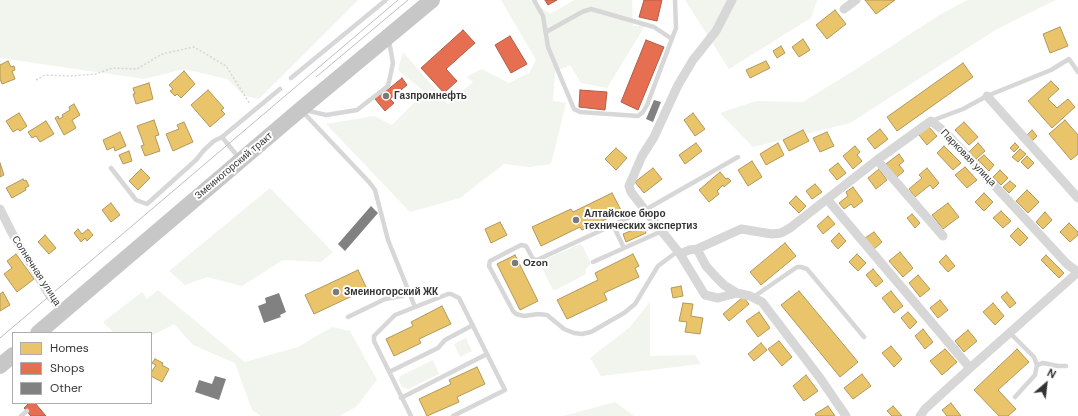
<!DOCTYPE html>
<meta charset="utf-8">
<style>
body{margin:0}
#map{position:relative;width:1078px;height:416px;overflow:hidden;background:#fff;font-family:"DM Sans",sans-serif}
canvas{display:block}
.legend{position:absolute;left:12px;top:332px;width:140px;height:72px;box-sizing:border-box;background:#fff;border:1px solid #adadad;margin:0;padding:5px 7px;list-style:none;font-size:12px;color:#333}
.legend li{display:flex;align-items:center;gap:8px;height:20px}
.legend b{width:20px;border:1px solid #adadad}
.north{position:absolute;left:1026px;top:364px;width:40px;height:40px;-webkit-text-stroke:3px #fff;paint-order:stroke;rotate:28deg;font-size:11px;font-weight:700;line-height:16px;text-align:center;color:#333}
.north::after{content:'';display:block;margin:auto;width:14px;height:18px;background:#333;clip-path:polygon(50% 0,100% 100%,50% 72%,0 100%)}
</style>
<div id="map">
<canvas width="1078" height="416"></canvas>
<ul class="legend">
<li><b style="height:11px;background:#e9c46a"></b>Homes</li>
<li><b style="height:11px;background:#e76f51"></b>Shops</li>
<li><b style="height:11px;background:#818181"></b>Other</li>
</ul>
<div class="north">N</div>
</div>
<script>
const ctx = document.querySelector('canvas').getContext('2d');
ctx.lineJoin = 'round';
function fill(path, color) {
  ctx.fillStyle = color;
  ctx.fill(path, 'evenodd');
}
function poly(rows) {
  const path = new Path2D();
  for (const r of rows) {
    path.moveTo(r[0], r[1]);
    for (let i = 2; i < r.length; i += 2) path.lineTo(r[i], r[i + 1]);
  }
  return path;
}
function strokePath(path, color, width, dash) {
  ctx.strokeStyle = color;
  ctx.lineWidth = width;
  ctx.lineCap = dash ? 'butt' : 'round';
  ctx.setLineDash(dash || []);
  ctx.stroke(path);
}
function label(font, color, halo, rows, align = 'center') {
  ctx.font = font + ' "DM Sans",sans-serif';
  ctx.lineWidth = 4;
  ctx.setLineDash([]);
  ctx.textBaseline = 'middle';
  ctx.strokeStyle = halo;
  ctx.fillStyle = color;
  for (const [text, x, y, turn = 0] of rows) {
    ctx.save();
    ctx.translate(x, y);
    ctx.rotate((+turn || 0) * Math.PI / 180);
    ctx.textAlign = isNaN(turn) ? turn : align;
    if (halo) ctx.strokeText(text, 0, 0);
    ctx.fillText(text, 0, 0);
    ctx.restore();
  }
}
fill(poly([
 [0,0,358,0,259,99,245,96,227,79,184,69,144,79,0,58],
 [501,0,530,0,550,14,574,0,632,0,633,26,645,26,607,88,581,83,570,65,555,72,553,101,566,103,551,164,530,167,504,164,460,198,410,212,326,124,374,116,392,125,425,92,398,70,403,52,448,104,473,82,466,77,482,69,509,83,529,73,536,60],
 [685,0,817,0,811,18,729,69],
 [967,0,1056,0,997,29,850,123,753,147,720,113,756,101,803,102,853,71,941,14],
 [270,188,333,252,321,262,283,260,242,286,207,277,185,285,169,271],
 [580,244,582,245,590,262,590,265,586,269,586,274,556,290,553,290,540,264,542,261],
 [158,290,245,362,298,347,332,327,350,331,377,380,356,407,339,416,261,416,252,410,235,363,193,345,174,324,151,336,151,333,114,333,103,322,142,292,147,299],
 [650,302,650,356,695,355,701,364,601,376,590,358,629,328],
 [466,338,472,351,460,357,454,344],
 [433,360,439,374,408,389,402,387,399,380,400,376],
 [615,402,634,416,563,416]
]), '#f1f5ed');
const homes = poly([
 [865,0,895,0,876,14,865,0],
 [835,10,846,24,827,39,816,25,835,10],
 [1060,27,1068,46,1050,53,1043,34,1060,27],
 [803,39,810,50,799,57,792,47,803,39],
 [781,46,785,53,777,58,773,51,781,46],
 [8,61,11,67,14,66,15,70,12,71,15,79,2,84,0,79,0,65,8,61],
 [766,61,770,68,750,78,746,70,766,61],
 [963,63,973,77,897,131,887,117,963,63],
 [184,71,195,84,181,98,177,94,175,96,170,91,173,89,169,85,184,71],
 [1051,81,1059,89,1048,99,1057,108,1068,99,1075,107,1052,128,1028,101,1051,81],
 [149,83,153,99,136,104,133,94,135,94,133,88,149,83],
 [208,90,224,108,221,110,225,114,210,127,191,105,208,90],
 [74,104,80,115,72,120,76,128,64,135,55,118,58,116,59,119,63,117,62,115,70,110,69,107,74,104],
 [19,113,27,126,20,131,18,129,13,132,6,121,19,113],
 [693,113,705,129,695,136,684,120,693,113],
 [154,120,159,135,155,136,160,151,145,156,141,146,144,145,137,126,154,120],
 [1065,120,1078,135,1078,154,1071,160,1049,134,1065,120],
 [46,121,54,134,40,142,36,136,32,138,28,132,46,121],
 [184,122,193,142,173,151,166,134,179,129,177,125,184,122],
 [964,122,978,137,969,145,955,130,964,122],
 [928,126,937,136,927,145,919,135,928,126],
 [880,129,888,139,875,149,867,139,880,129],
 [803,130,809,141,789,151,783,140,803,130],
 [1032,130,1037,136,1032,141,1026,136,1032,130],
 [120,132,126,146,115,151,114,147,107,150,103,140,120,132],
 [827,132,834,146,820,152,813,138,827,132],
 [696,143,702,151,685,164,679,155,696,143],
 [778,143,784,155,766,165,760,154,778,143],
 [978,143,985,151,976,159,969,152,978,143],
 [1015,143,1019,147,1014,152,1010,148,1015,143],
 [855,146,860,152,857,155,862,161,853,169,843,156,855,146],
 [944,146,961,163,953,170,937,153,944,146],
 [616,148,627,158,616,170,605,159,616,148],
 [1020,149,1026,154,1018,162,1012,157,1020,149],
 [129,151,132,161,123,164,119,155,129,151],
 [899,154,904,161,899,165,904,171,897,177,886,164,899,154],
 [984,155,994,165,989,171,978,160,984,155],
 [1027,156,1034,163,1028,169,1021,162,1027,156],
 [752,161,762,177,748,186,738,170,752,161],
 [0,163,4,175,0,177,0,163],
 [838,163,846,173,837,180,829,170,838,163],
 [965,167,977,180,967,188,955,175,965,167],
 [653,168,662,179,644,193,635,182,653,168],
 [927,168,939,183,933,189,930,185,915,197,909,189,922,178,919,175,927,168],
 [141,169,150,178,138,190,129,181,141,169],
 [879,169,887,180,876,189,868,178,879,169],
 [1000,170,1008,178,1001,185,993,177,1000,170],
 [720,172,726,179,728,178,731,181,724,187,723,185,717,191,719,194,709,202,699,190,720,172],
 [23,179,24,181,26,180,29,186,25,188,26,190,12,198,6,188,23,179],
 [1010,181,1016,186,1009,193,1003,187,1010,181],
 [815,184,822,192,812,199,806,191,815,184],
 [853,187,863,201,854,208,851,204,844,209,839,203,848,196,846,192,853,187],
 [1027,190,1039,202,1028,213,1016,201,1027,190],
 [612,193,622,212,582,230,580,227,541,246,532,227,571,209,573,212,612,193],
 [984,193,993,202,984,211,975,202,984,193],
 [796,196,806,206,799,213,789,203,796,196],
 [111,203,120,215,111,222,102,210,111,203],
 [948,203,959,217,943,229,932,215,948,203],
 [1001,211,1011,221,1003,228,993,218,1001,211],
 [1045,212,1052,220,1043,229,1036,222,1045,212],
 [912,214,920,223,915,228,907,218,912,214],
 [828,216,835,224,823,234,817,226,828,216],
 [500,222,507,235,491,243,485,229,500,222],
 [1069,223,1078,232,1078,235,1070,242,1060,232,1069,223],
 [643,226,646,233,626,242,623,234,643,226],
 [1018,228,1028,238,1020,246,1010,236,1018,228],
 [78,229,82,234,88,229,93,235,87,241,85,238,81,242,74,233,78,229],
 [874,232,882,242,874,249,865,238,874,232],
 [839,233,846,241,838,249,831,241,839,233],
 [45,235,56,248,49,254,38,242,45,235],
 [785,243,796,256,761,285,750,272,785,243],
 [900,252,913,268,903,277,889,261,900,252],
 [16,254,34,279,17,292,4,274,12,268,7,261,16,254],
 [633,254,639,266,635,268,639,277,604,293,607,300,567,319,557,300,598,280,595,273,633,254],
 [857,254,866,263,858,271,849,262,857,254],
 [515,255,538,301,520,310,497,264,515,255],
 [946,255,955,266,948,272,939,262,946,255],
 [1046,255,1064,273,1059,278,1041,260,1046,255],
 [873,269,883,281,876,287,866,275,873,269],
 [358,270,367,289,314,314,305,295,358,270],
 [918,275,930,289,920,297,909,283,918,275],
 [681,286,683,296,673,298,671,288,681,286],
 [799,291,858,362,840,377,781,305,799,291],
 [891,291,903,306,894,313,882,298,891,291],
 [3,292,10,305,0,311,0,294,3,292],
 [1007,292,1016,303,1010,308,1001,297,1007,292],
 [743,297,749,304,729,321,723,314,743,297],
 [940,300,948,310,938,318,930,308,940,300],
 [683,303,693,304,691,316,703,318,700,334,685,332,687,322,679,321,683,303],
 [993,303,1004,316,995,325,983,312,993,303],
 [442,306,451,324,419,339,421,343,394,356,386,339,413,326,411,322,442,306],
 [759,312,770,328,758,337,746,321,759,312],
 [908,312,917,322,910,329,901,318,908,312],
 [923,329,933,342,925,349,915,336,923,329],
 [968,330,977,341,964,352,955,341,968,330],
 [779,341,792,357,782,366,768,349,779,341],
 [761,343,767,350,754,361,748,354,761,343],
 [891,346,902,359,894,367,882,353,891,346],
 [945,349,957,362,942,375,930,361,945,349],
 [1017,349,1029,362,998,390,1016,409,1008,416,999,416,974,390,1017,349],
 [155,359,163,363,162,365,169,369,162,382,151,376,151,373,156,365,152,363,155,359],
 [477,367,485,384,457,397,459,402,427,416,419,399,451,384,449,380,477,367],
 [862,374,871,386,853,399,844,388,862,374],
 [806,375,818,391,804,401,793,386,806,375],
 [951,403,961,416,947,416,942,410,951,403],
 [828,406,835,416,816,416,815,414,828,406],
 [893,406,902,416,892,416,887,411,893,406]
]);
fill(homes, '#e9c46a');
strokePath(homes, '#b2985a', 1);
const shops = poly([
 [545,0,557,0,548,5,545,0],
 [644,0,662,0,657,21,639,17,644,0],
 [463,30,475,43,446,69,457,81,444,93,421,68,463,30],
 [510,36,527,64,511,73,495,45,510,36],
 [646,40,664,47,638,110,621,102,646,40],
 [402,78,407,85,390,99,394,103,385,111,375,99,384,91,385,92,402,78],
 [580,90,607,92,605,110,579,107,580,90],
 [29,403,35,403,46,416,31,416,24,408,29,403]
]);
fill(shops, '#e76f51');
strokePath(shops, '#b15d48', 1);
fill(poly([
 [654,100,661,102,653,122,646,119],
 [371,206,378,213,345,251,338,244],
 [279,293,286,312,280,315,281,317,264,323,258,306,266,303,265,298],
 [215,376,226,379,219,400,195,392,199,380,212,384]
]), '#818181');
strokePath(poly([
 [36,80,45,75,70,76,96,74,112,68,137,69,162,54,194,47,226,66,250,104]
]), '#d6d6d6', 1.5, [2, 2]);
strokePath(poly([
 [534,0,543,16,548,47,574,109,580,112,638,116,643,112,647,105,676,28,675,0],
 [546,32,582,12,591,9,654,27,672,39],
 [291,78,386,0],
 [305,110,326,115,357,110,388,86,393,63,389,41],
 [302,111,369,182,375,190,388,240,415,307],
 [931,121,963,109,987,96,1051,70,1069,59,1078,72],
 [222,137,239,158],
 [111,168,136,200,147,204,196,160,204,150,214,141,222,137,280,89],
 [645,210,738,157],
 [628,218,537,260,533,259,526,246,521,245,490,261,489,266,513,311,516,314,524,316,538,314,547,315,564,329,574,333,582,334,591,332,624,313,635,304,658,266,678,251],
 [613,225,624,248],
 [644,230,656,224],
 [593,262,662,231],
 [752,298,797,267,801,267,807,269,864,337],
 [348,317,385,299,402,296,409,293],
 [1010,333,1034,357,1037,365,1035,375,1015,397],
 [1037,365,1043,363,1058,366,1066,366],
 [389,372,438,348,445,340,473,325],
 [401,398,487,354],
 [21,416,27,411],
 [411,416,374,341,374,336,395,315,448,294,451,294,459,298,505,390,453,416]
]), '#d7d7d7', 4.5);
strokePath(poly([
 [732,0,716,31,693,60,678,85,654,137,642,156,629,186,631,192,645,210,680,254,689,250,697,249,741,229,772,234,781,233,790,228,877,160,931,121,945,132,1067,264,1078,272],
 [844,9,856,0],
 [987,96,1078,198],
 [877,160,943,236],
 [827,199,970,368],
 [0,209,12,233,50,296,63,312],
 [697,249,706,266,715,276,724,285,737,293],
 [680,254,705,295,718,298,737,293,750,296,762,302,820,378,846,416],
 [920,416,925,409,970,368,1078,272]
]), '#d7d7d7', 9);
strokePath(poly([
 [38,333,301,109,432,0],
 [0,366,13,355]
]), '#c7c7c7', 16);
strokePath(poly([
 [316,77,408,0],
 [0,338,398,0]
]), '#bebebe', 1);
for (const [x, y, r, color] of [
 [386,96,4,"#7a7a7a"],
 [576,220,4,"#7a7a7a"],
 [515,263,4,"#7a7a7a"],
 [336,292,4,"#7a7a7a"]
]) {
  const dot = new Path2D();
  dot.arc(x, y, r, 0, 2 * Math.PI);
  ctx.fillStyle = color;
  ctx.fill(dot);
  strokePath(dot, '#fff', 1.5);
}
label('bold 10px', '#333', '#fff', [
 ["Газпромнефть",394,96],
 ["Алтайское бюро",584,214],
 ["технических экспертиз",584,226],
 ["Ozon",523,263],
 ["Змеиногорский ЖК",344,292]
], 'left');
label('10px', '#333', '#fff', [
 ["Парковая улица",968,158,46],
 ["Змеиногорский тракт",234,166,-40],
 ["Солнечная улица",36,271,57]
]);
</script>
